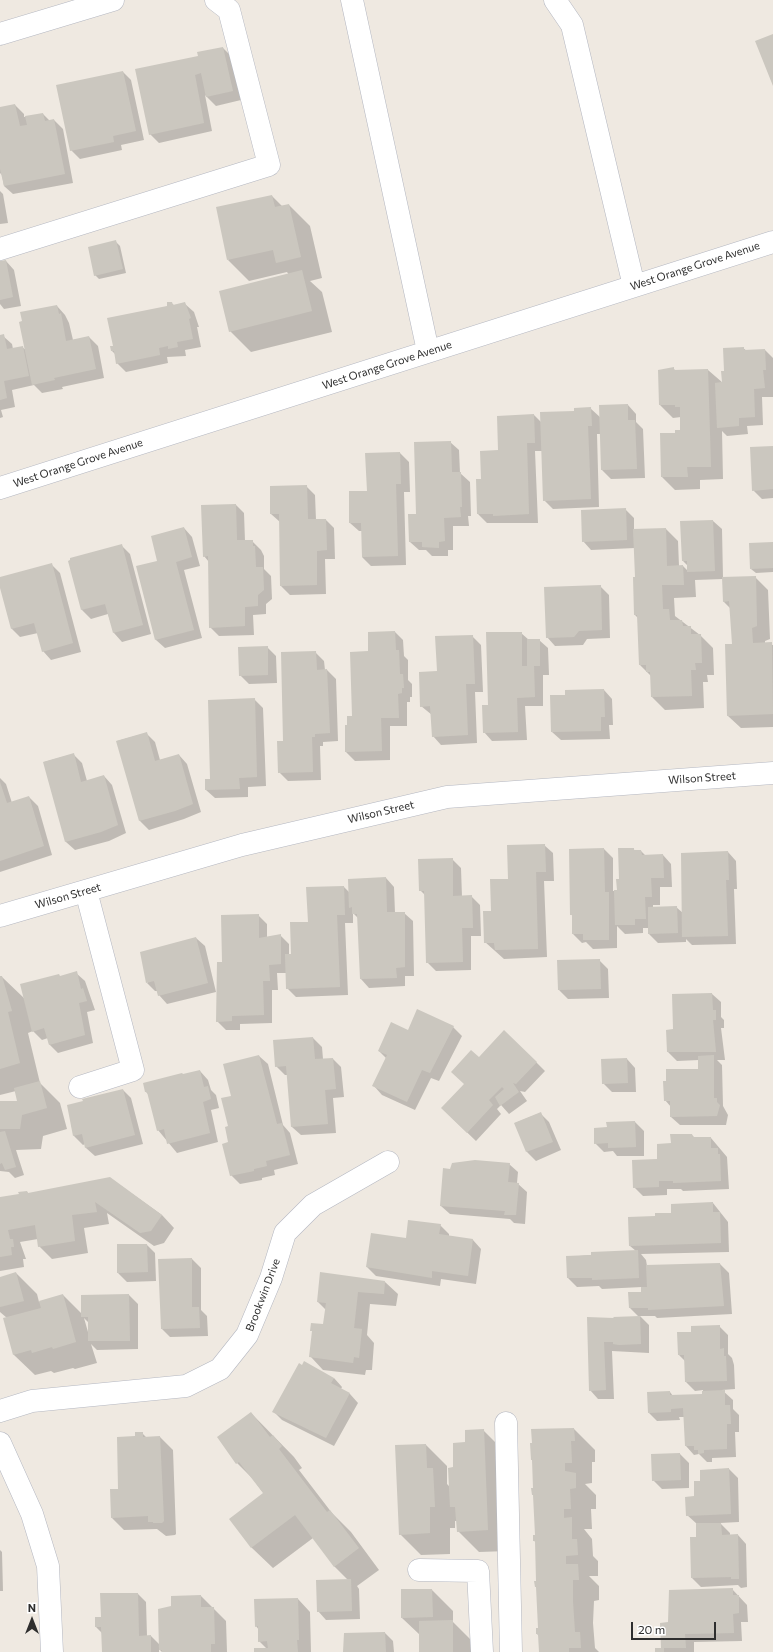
<!DOCTYPE html>
<style>
body{margin:0}
#map{position:relative;width:773px;height:1652px;overflow:hidden;background:#efe9e1;font-family:Commissioner,sans-serif}
canvas{display:block}
.north{position:absolute;left:12px;top:1600px;width:40px;height:40px;-webkit-text-stroke:3px #fff;paint-order:stroke;rotate:0deg;font-size:11px;font-weight:700;line-height:16px;text-align:center;color:#2e2e2e}
.north::after{content:'';display:block;margin:auto;width:14px;height:18px;background:#2e2e2e;clip-path:polygon(50% 0,100% 100%,50% 72%,0 100%)}
.scale{position:absolute;left:631px;top:1622px;width:85px;height:18px;box-sizing:border-box;border:2px solid #2e2e2e;border-top:0;padding-left:5px;font-size:12px;line-height:14px;white-space:nowrap;color:#2e2e2e;-webkit-text-stroke:3px #fff;paint-order:stroke}
</style>
<div id="map">
<canvas width="773" height="1652"></canvas>
<div class="north">N</div>
<div class="scale">20 m</div>
</div>
<script>
const ctx = document.querySelector('canvas').getContext('2d');
ctx.lineJoin = 'round';
function fill(path, color) {
  ctx.fillStyle = color;
  ctx.fill(path, 'evenodd');
}
function poly(rows) {
  const path = new Path2D();
  for (const r of rows) {
    path.moveTo(r[0], r[1]);
    for (let i = 2; i < r.length; i += 2) path.lineTo(r[i], r[i + 1]);
  }
  return path;
}
function strokePath(path, color, width, dash) {
  ctx.strokeStyle = color;
  ctx.lineWidth = width;
  ctx.lineCap = dash ? 'butt' : 'round';
  ctx.setLineDash(dash || []);
  ctx.stroke(path);
}
function label(font, color, halo, rows, align = 'center') {
  ctx.font = font + ' Commissioner,sans-serif';
  ctx.lineWidth = 4;
  ctx.setLineDash([]);
  ctx.textBaseline = 'middle';
  ctx.strokeStyle = halo;
  ctx.fillStyle = color;
  for (const [text, x, y, turn = 0] of rows) {
    ctx.save();
    ctx.translate(x, y);
    ctx.rotate((+turn || 0) * Math.PI / 180);
    ctx.textAlign = isNaN(turn) ? turn : align;
    if (halo) ctx.strokeText(text, 0, 0);
    ctx.fillText(text, 0, 0);
    ctx.restore();
  }
}
fill(poly([
 [223,48,231,56,241,100,216,106,205,95,212,131,159,143,150,134,199,57],
 [123,72,131,80,144,140,121,145,122,150,80,159,71,150],
 [15,105,24,114,24,117,43,114,50,121,54,120,63,129,73,183,13,194,4,186,2,175,0,173,0,108],
 [0,191,3,194,8,223,0,224],
 [272,196,282,206,289,205,310,226,322,278,310,281,322,292,332,332,251,352,230,331,289,275,287,272,249,281,228,260],
 [116,242,120,246,126,273,99,279,95,275],
 [6,261,14,270,21,306,4,309,0,304,0,262],
 [171,303,174,305,185,304,194,312,199,327,197,327,201,347,185,350,186,356,167,357,168,363,126,372,117,363,116,355,112,351],
 [57,306,65,315,69,323,73,340,89,337,98,346,104,378,62,387,63,389,42,393,34,385,12,390,15,407,1,410,3,417,0,418,0,336,3,336,12,344,13,349,22,347,26,350],
 [743,348,747,351,765,350,773,358,773,397,762,397,763,425,747,426,748,434,727,436,722,431,723,479,700,480,700,489,675,490,662,477,676,434,681,431,681,417,673,418,660,405,673,368,676,371,708,370,723,383,725,372],
 [628,405,636,414,636,422,643,429,645,478,611,479,602,470,601,434,597,434,599,507,553,509,544,500,543,451,535,451,538,523,487,523,478,514,477,480,482,480,499,451,534,415,542,423,590,408,601,418],
 [450,442,459,450,460,473,470,482,471,516,468,516,469,526,453,526,453,550,448,550,448,556,432,556,426,550,419,550,410,542,417,515],
 [773,447,773,498,762,499,753,490],
 [400,453,409,462,410,492,404,492,406,565,371,566,362,557,362,531,359,531,350,523,368,492],
 [306,486,315,495,316,520,326,520,334,528,335,559,325,559,326,594,290,595,281,586,280,522,271,514,271,487],
 [236,505,244,513,245,541,252,541,261,550,264,556,264,569,271,576,272,599,266,604,266,614,253,615,254,635,219,636,210,627,209,562,204,556],
 [625,509,634,518,634,530,666,529,678,541,679,566,683,566,688,571,688,566,683,561,713,521,722,529,723,578,755,577,768,590,770,639,765,641,765,644,773,645,773,727,741,728,728,716,734,645,730,608,724,602,723,579,695,580,696,597,674,598,675,616,700,635,713,648,714,675,707,675,708,682,703,682,704,708,665,710,652,697,651,676,640,665,638,618,635,615,635,548,591,550,583,541],
 [184,528,192,537,200,566,184,570,202,638,165,648,156,640,158,561],
 [773,543,773,572,756,573,751,569],
 [121,545,130,554,151,634,122,642,114,633,108,614,91,619,82,610,69,561],
 [51,564,60,573,81,652,51,660,43,651,38,633,20,637,12,629,0,584,0,578],
 [600,586,609,595,610,638,587,639,583,645,555,646,547,637],
 [395,632,403,640,404,656,408,660,408,680,412,684,412,697,410,697,410,702,407,702,407,726,390,726,390,760,355,761,346,752,348,726,353,717,369,652],
 [521,633,529,640,539,640,548,648,549,675,543,675,543,706,525,706,527,740,492,741,484,732,489,706],
 [472,636,481,645,483,692,475,692,477,743,441,745,433,736,432,715,421,706,438,672],
 [267,647,276,656,277,683,249,684,240,675],
 [315,652,324,661,325,670,327,670,336,679,338,741,323,742,323,746,320,746,321,780,288,781,279,772,284,742],
 [604,690,612,699,613,725,609,725,610,739,561,740,552,732],
 [254,699,263,708,266,786,248,787,248,797,215,798,206,790],
 [146,733,155,742,160,760,179,755,187,764,201,812,184,819,149,830,140,821,117,741],
 [73,754,82,763,87,781,104,776,112,785,126,833,109,841,75,850,66,842,44,762],
 [0,778,6,784,12,803,29,797,38,806,52,855,0,872],
 [544,845,553,853,554,881,544,881,547,957,504,959,485,942,492,912,509,880],
 [604,849,613,858,613,891,618,891,620,880,633,849,636,851,641,851,646,856,663,855,671,864,672,887,660,887,660,905,653,905,653,908,676,907,683,913,728,852,736,861,737,889,734,889,736,944,692,945,686,939,686,942,658,943,649,934,649,928,643,928,643,933,625,934,617,926,617,948,593,949,586,942,582,943,573,934,573,917,571,914,570,850],
 [452,859,461,868,462,897,471,896,480,905,481,936,471,936,471,970,436,971,427,962,425,895,420,890],
 [386,878,394,887,395,913,404,913,413,921,414,976,405,976,405,986,369,988,361,979,358,918,353,913,353,923,345,923,348,995,296,997,287,988,287,973,277,973,278,990,272,990,272,1023,240,1024,240,1030,226,1030,217,1021,223,963,258,915,267,924,267,938,280,935,289,944,289,955,292,955,309,923,344,887,350,893],
 [196,938,205,946,216,992,167,1004,159,995,158,991,155,991,147,983],
 [599,960,608,969,609,998,568,999,559,990],
 [76,973,85,981,95,1010,87,1012,93,1043,58,1053,49,1044,48,1038,42,1040,33,1031,28,1033,40,1083,60,1103,67,1129,43,1136,41,1149,16,1150,24,1175,15,1178,9,1172,0,1171,0,1102,18,1102,16,1091,0,1095,0,977,2,977,25,999,61,977],
 [712,994,721,1002,721,1017,724,1020,724,1028,721,1028,725,1060,717,1060,722,1065,723,1106,728,1115,726,1125,680,1125,671,1117,671,1107,665,1100,699,1070,699,1060,677,1061,668,1052,674,1030,673,995],
 [453,1027,462,1036,439,1081,431,1078,415,1110,382,1095,374,1086,386,1058,379,1051,408,1031],
 [313,1038,322,1047,323,1059,333,1059,341,1067,344,1097,333,1098,336,1133,301,1135,292,1127,288,1075,285,1075,276,1066],
 [259,1056,268,1064,283,1125,290,1133,298,1164,274,1170,275,1175,262,1178,262,1180,240,1184,231,1175,229,1127,232,1096],
 [479,1058,536,1062,545,1071,525,1092,520,1091,527,1101,509,1114,501,1105,497,1109,501,1114,476,1141,451,1117],
 [627,1059,635,1068,636,1092,612,1092,603,1083],
 [200,1071,208,1080,211,1090,216,1095,219,1108,211,1110,218,1142,177,1153,158,1130,149,1095,146,1092,184,1075],
 [123,1090,131,1098,143,1144,95,1156,86,1148,85,1144,83,1145,74,1136,71,1124],
 [540,1113,549,1122,561,1150,536,1161,527,1152,515,1123],
 [635,1122,644,1131,644,1156,617,1156,613,1151,604,1152,595,1143,608,1128],
 [692,1135,695,1138,711,1138,727,1157,729,1189,683,1191,681,1189,667,1189,667,1195,643,1196,634,1187,658,1160],
 [509,1164,518,1172,517,1183,527,1192,525,1224,514,1223,510,1219,450,1214,441,1206],
 [110,1178,162,1215,174,1228,164,1243,154,1246,107,1213,109,1224,84,1228,88,1253,52,1259,39,1246,38,1239,20,1242,26,1259,23,1259,24,1267,0,1271,0,1198,20,1195,27,1192,29,1194],
 [713,1203,728,1222,729,1252,641,1254,646,1260,647,1266,720,1264,729,1273,732,1314,657,1318,655,1316,640,1316,649,1325,649,1353,612,1351,614,1399,598,1399,590,1390,588,1318,615,1319,639,1317,630,1308,642,1293,642,1287,602,1289,599,1286,577,1287,568,1278,567,1257,636,1251,630,1246,656,1217],
 [440,1225,449,1234,449,1237,473,1240,481,1249,476,1284,441,1279,440,1286,376,1276,367,1267,407,1239],
 [147,1245,155,1253,156,1281,127,1282,118,1273],
 [192,1259,201,1268,201,1310,207,1316,208,1336,170,1337,162,1329,159,1260],
 [16,1273,37,1294,39,1302,63,1295,82,1314,82,1296,129,1295,138,1304,138,1349,97,1350,91,1344,97,1363,75,1369,73,1368,54,1373,51,1371,35,1375,14,1355,7,1318,0,1312,0,1278],
 [84,1318,89,1323,89,1332,88,1332],
 [385,1282,398,1294,396,1306,370,1304,367,1335,374,1343,372,1370,366,1370,365,1375,323,1370,311,1357,313,1332,311,1330,324,1325,326,1310,318,1302],
 [719,1326,728,1335,728,1354,732,1358,734,1365,735,1389,722,1390,733,1400,733,1409,739,1415,739,1432,735,1432,736,1457,712,1458,712,1462,707,1462,699,1454,694,1455,686,1446,684,1417,679,1417,680,1420,657,1421,649,1413,670,1392,673,1396,703,1395,703,1390,695,1391,686,1382,686,1362,679,1355,692,1333],
 [334,1378,342,1387,341,1389,350,1394,358,1403,334,1446,282,1420,274,1412],
 [251,1413,294,1457,302,1468,299,1470,332,1513,351,1532,379,1570,357,1586,359,1589,360,1619,326,1620,318,1611,348,1580,334,1566,313,1538,273,1568,252,1548,230,1519,264,1494,253,1479,237,1463],
 [574,1429,595,1450,595,1462,592,1462,592,1483,585,1484,596,1495,596,1509,591,1509,592,1529,584,1529,592,1539,593,1556,598,1561,598,1576,589,1576,599,1586,599,1600,594,1601,593,1623,595,1648,599,1652,540,1652,539,1636,537,1634,539,1629,537,1589,536,1587,536,1542,534,1541,536,1535,534,1462,532,1460],
 [483,1430,504,1451,508,1551,479,1552,458,1531,457,1521,455,1521,455,1528,450,1528,450,1554,421,1555,400,1534,426,1445,447,1466,447,1484,450,1487,466,1443],
 [142,1433,147,1438,160,1437,173,1450,176,1534,175,1535,166,1536,157,1529,124,1530,112,1518,136,1437],
 [680,1454,689,1463,689,1488,662,1489,653,1480],
 [729,1469,738,1478,739,1522,720,1523,730,1533,730,1535,738,1535,746,1544,747,1587,741,1588,738,1585,701,1587,692,1578,691,1538,697,1538,697,1524,687,1515,701,1482],
 [0,1550,2,1552,3,1591,0,1591],
 [732,1589,747,1605,748,1622,741,1622,742,1641,694,1642,694,1652,656,1652,662,1649,669,1623],
 [432,1590,453,1611,453,1622,473,1642,473,1652,420,1652,420,1635,402,1618],
 [138,1594,146,1602,147,1636,151,1636,160,1645,172,1607,201,1596,226,1621,227,1652,162,1652,159,1649,159,1652,103,1652,102,1633,96,1627,102,1618],
 [298,1599,310,1612,311,1652,255,1652,267,1649,259,1641,259,1630,256,1626],
 [385,1633,393,1641,394,1652,344,1652]
]), '#0003');
fill(poly([
 [773,34,773,86,755,41],
 [223,47,233,91,206,97,201,73,195,75,204,123,149,135,135,69,198,56,197,52],
 [123,71,136,131,113,136,114,142,70,151,56,85],
 [15,104,20,126,27,125,25,116,43,113,45,121,54,119,65,174,4,186,0,169,0,107],
 [272,195,275,207,289,204,301,257,276,263,273,250,227,260,216,207],
 [116,240,123,269,94,276,88,247],
 [6,260,13,297,0,300,0,261],
 [302,270,312,311,229,332,219,291],
 [167,302,172,302,173,305,185,302,191,318,189,319,193,339,177,342,178,347,168,349,168,346,159,348,160,355,116,364,114,351,111,351,110,346,113,346,107,318,167,306],
 [57,305,59,314,61,313,66,341,89,336,96,369,54,378,55,380,32,385,19,322,22,321,20,312],
 [4,334,7,349,23,346,29,376,4,381,7,398,0,400,0,335],
 [744,347,744,350,765,349,766,370,763,370,765,388,754,389,755,417,739,418,739,426,717,428,715,383,722,382,721,371,724,371,723,348],
 [674,367,674,370,708,369,711,467,687,467,688,477,661,477,660,433,675,433,675,430,680,430,680,407,675,407,675,405,659,405,658,370],
 [628,404,628,420,635,420,637,469,601,470,599,405],
 [591,407,592,426,588,426,591,499,543,501,540,412,574,411,574,408],
 [534,414,535,443,527,443,529,514,493,516,493,514,477,514,476,479,481,479,480,451,498,450,497,416],
 [451,441,452,472,461,472,462,507,460,507,461,517,444,518,445,541,439,542,439,548,422,547,422,542,409,542,408,514,416,514,414,442],
 [773,446,773,489,752,491,750,447],
 [400,452,401,484,396,484,398,556,362,557,361,523,349,523,349,491,367,491,365,453],
 [307,485,308,519,326,519,327,550,317,551,317,585,280,586,279,514,270,514,270,486],
 [236,504,237,540,253,540,253,546,255,546,256,567,263,567,264,590,258,595,258,606,245,607,245,626,209,628,208,556,203,557,201,505],
 [626,508,627,540,582,542,581,510],
 [713,520,715,571,687,572,687,561,682,561,680,521],
 [184,527,192,557,176,562,194,630,155,640,136,566,157,561,151,536],
 [666,528,667,566,683,565,684,585,662,585,663,609,669,609,670,620,682,620,683,626,691,626,691,634,701,634,702,663,695,663,696,670,691,670,692,696,651,697,650,672,646,672,646,665,639,665,637,615,634,615,633,577,635,577,633,529],
 [773,542,773,568,750,569,749,543],
 [122,544,143,625,113,633,105,604,81,610,68,561,70,560,70,558],
 [52,563,73,643,42,652,34,623,11,629,0,588,0,577],
 [756,576,757,626,752,628,753,643,772,642,773,714,727,716,725,644,732,644,729,601,723,602,722,577],
 [601,585,602,630,579,631,574,637,546,638,544,587],
 [395,631,396,650,399,650,400,674,403,674,404,688,402,688,402,693,398,694,399,718,381,718,382,751,345,752,345,725,347,725,347,716,352,716,350,652,368,651,368,632],
 [486,632,522,632,522,666,527,666,527,639,540,639,540,666,534,666,535,697,517,698,518,732,483,733,482,705,488,705],
 [473,635,475,684,466,684,468,735,432,737,430,706,420,707,419,672,437,671,435,636],
 [268,646,268,675,239,676,238,647],
 [316,651,317,670,327,669,330,733,315,734,315,737,312,737,313,772,278,773,277,741,283,741,281,652],
 [604,689,605,717,601,717,601,731,551,732,550,695,565,695,565,690],
 [255,698,257,777,239,778,240,789,205,790,205,779,210,779,208,700],
 [147,732,155,761,179,754,193,804,175,811,139,821,116,741],
 [74,753,81,782,104,775,118,825,101,832,65,842,43,762],
 [0,782,7,803,29,796,44,846,0,861],
 [545,844,546,872,536,872,538,949,495,950,494,943,484,943,483,911,491,911,490,879,508,879,507,845],
 [604,848,605,892,609,892,609,940,583,940,583,934,572,934,572,915,570,915,569,849],
 [618,848,634,848,634,850,641,850,642,855,663,854,664,878,651,878,652,897,645,897,646,919,635,919,635,925,615,925,614,890,617,890,616,879,619,879],
 [728,851,729,880,726,880,728,936,682,937,681,853],
 [453,858,453,896,472,895,473,928,462,928,463,962,426,963,424,891,419,891,418,859],
 [386,877,387,912,405,912,405,967,396,968,397,978,360,979,357,914,352,914,352,907,349,908,348,879],
 [344,886,345,915,337,915,340,987,286,989,285,954,291,954,290,922,308,922,306,887],
 [677,906,678,933,648,934,648,907],
 [259,914,259,938,281,934,281,964,269,965,270,981,263,981,264,1015,232,1016,232,1021,216,1022,217,962,222,962,221,915],
 [196,937,208,983,158,996,154,981,146,983,140,952],
 [600,959,601,989,558,990,557,960],
 [77,971,81,989,83,988,87,1001,79,1003,85,1035,49,1045,44,1028,32,1032,20,984,59,974,60,976],
 [0,976,2,976,12,1011,8,1012,20,1063,0,1069],
 [712,993,713,1010,716,1010,716,1020,713,1020,716,1052,667,1052,666,1030,673,1029,672,994],
 [417,1009,454,1026,430,1073,422,1070,407,1102,372,1086,387,1055,378,1051,391,1022,408,1030],
 [504,1030,537,1062,516,1084,513,1083,519,1092,500,1106,495,1097,504,1089,502,1087,489,1100,493,1105,467,1133,441,1108,464,1084,451,1072,471,1050,479,1057],
 [313,1037,315,1059,333,1058,336,1089,325,1090,328,1124,291,1127,286,1066,275,1067,273,1040],
 [259,1055,277,1124,282,1123,290,1155,266,1161,267,1166,254,1169,254,1171,230,1176,222,1144,228,1142,225,1127,228,1126,221,1098,231,1096,223,1064],
 [714,1055,714,1098,717,1098,717,1102,720,1105,717,1116,670,1117,670,1101,664,1101,663,1081,666,1081,666,1069,698,1069,698,1056],
 [627,1058,628,1083,602,1084,601,1059],
 [200,1070,204,1087,208,1086,211,1099,203,1102,210,1133,167,1144,164,1129,157,1131,147,1092,145,1092,143,1083,182,1073,183,1074],
 [40,1081,47,1108,22,1115,20,1129,0,1129,0,1101,17,1101,14,1088],
 [123,1089,135,1135,85,1148,82,1134,73,1136,67,1105,83,1101,82,1099],
 [541,1112,553,1142,526,1152,514,1123],
 [635,1121,636,1147,608,1148,608,1143,594,1144,594,1128,607,1127,606,1122],
 [5,1131,16,1167,5,1170,2,1163,0,1164,0,1132],
 [670,1134,692,1134,693,1137,711,1137,711,1148,718,1148,718,1154,720,1154,721,1181,673,1183,673,1181,659,1181,659,1187,633,1188,632,1160,657,1159,657,1144,671,1143],
 [475,1160,510,1163,508,1182,519,1183,516,1215,504,1215,505,1211,440,1206,443,1168,450,1169,452,1163],
 [110,1177,162,1215,151,1231,140,1233,95,1202,97,1212,72,1215,75,1241,38,1247,35,1225,8,1230,10,1239,13,1239,14,1247,11,1247,12,1255,0,1257,0,1197,19,1194,18,1192,27,1191,28,1193],
 [713,1202,713,1212,720,1212,721,1243,629,1246,628,1217,655,1216,655,1213,671,1213,671,1204],
 [408,1220,441,1224,439,1234,473,1239,468,1276,432,1271,432,1278,366,1267,371,1233,406,1238],
 [117,1244,147,1244,148,1272,117,1273],
 [638,1250,639,1278,592,1280,592,1278,567,1278,566,1256,591,1255,591,1252],
 [192,1258,192,1307,199,1307,200,1328,161,1329,158,1259],
 [720,1263,724,1306,648,1310,648,1308,629,1308,628,1292,641,1292,641,1287,647,1287,646,1265],
 [16,1272,24,1301,0,1307,0,1277],
 [320,1272,385,1281,384,1294,358,1292,354,1328,362,1329,359,1358,354,1357,353,1363,309,1357,312,1331,310,1331,311,1323,323,1324,326,1303,317,1302],
 [63,1294,76,1342,53,1349,52,1347,32,1353,31,1350,13,1355,3,1318,41,1308,39,1301],
 [129,1294,130,1341,88,1341,88,1317,81,1317,81,1295],
 [640,1316,641,1344,619,1345,613,1344,613,1342,604,1342,606,1390,589,1391,587,1317,614,1318,613,1317],
 [720,1325,720,1349,724,1348,724,1356,726,1356,727,1381,685,1382,684,1355,678,1355,677,1332,691,1332,691,1326],
 [304,1361,334,1378,331,1383,350,1393,326,1438,272,1412,299,1363,302,1365],
 [725,1390,725,1405,730,1405,731,1424,727,1424,727,1449,704,1450,704,1453,698,1454,698,1450,694,1450,694,1446,685,1446,683,1408,671,1409,671,1412,648,1413,647,1392,670,1391,670,1395,702,1394,702,1391],
 [251,1412,270,1437,273,1435,282,1446,279,1449,327,1512,330,1510,359,1548,334,1567,295,1515,251,1548,229,1519,263,1493,239,1462,236,1464,217,1437],
 [574,1428,575,1441,571,1441,572,1463,565,1463,565,1471,576,1473,576,1488,570,1489,571,1509,564,1509,564,1518,572,1517,572,1539,577,1539,578,1555,566,1556,566,1564,578,1564,579,1580,573,1580,573,1602,575,1632,580,1632,581,1648,569,1648,569,1652,539,1652,538,1634,536,1634,536,1628,538,1628,536,1587,535,1587,534,1581,536,1581,535,1541,533,1541,533,1535,535,1535,533,1495,532,1495,531,1488,533,1488,532,1460,531,1460,530,1443,532,1443,531,1429],
 [484,1429,488,1530,457,1532,455,1507,450,1507,448,1468,453,1467,453,1443,465,1442,465,1430],
 [135,1432,143,1432,143,1437,160,1436,164,1521,162,1523,153,1523,153,1522,148,1522,148,1516,111,1518,110,1489,118,1489,117,1437,135,1436],
 [426,1444,427,1468,433,1468,435,1507,430,1507,430,1533,399,1535,395,1445],
 [680,1453,681,1480,652,1481,651,1454],
 [729,1468,731,1514,686,1516,685,1497,694,1496,694,1481,700,1481,700,1470],
 [696,1523,721,1523,722,1535,738,1534,739,1579,731,1579,731,1577,691,1578,690,1537,696,1537],
 [351,1579,352,1611,317,1612,316,1580],
 [733,1588,733,1595,739,1595,739,1613,733,1614,734,1633,685,1634,686,1648,664,1648,664,1652,655,1652,655,1648,661,1648,660,1623,668,1622,669,1590],
 [401,1589,432,1589,433,1617,401,1618],
 [100,1593,138,1593,139,1636,151,1635,151,1652,102,1652,101,1627,95,1627,95,1617,101,1617],
 [201,1595,201,1607,214,1607,215,1644,211,1644,211,1652,162,1652,162,1650,159,1650,158,1609,171,1606,171,1596],
 [298,1598,299,1640,297,1640,298,1652,254,1652,254,1648,268,1648,267,1641,258,1642,258,1626,255,1627,254,1599],
 [453,1620,453,1652,419,1652,419,1621],
 [385,1632,386,1652,343,1652,344,1633]
]), '#cbc7bf');
const minor = poly([
 [352,0,428,351],
 [555,0,572,25,634,286],
 [0,34,113,0],
 [0,249,269,165,229,10,216,0],
 [0,488,773,242],
 [0,916,242,845,447,797,773,773],
 [80,1087,133,1070,86,891],
 [0,1411,32,1401,186,1386,220,1369,247,1335,271,1278,285,1233,313,1205,388,1162],
 [506,1423,511,1652],
 [0,1443,32,1514,48,1566,52,1652],
 [419,1570,478,1571,482,1652]
]);
strokePath(minor, '#b4b7c1', 23);
strokePath(minor, '#fff', 22);
label('11px', '#2e2e2e', '#fff', [
 ["West Orange Grove Avenue",695,266,-18],
 ["West Orange Grove Avenue",387,365,-18],
 ["West Orange Grove Avenue",78,463,-18],
 ["Wilson Street",702,778,-4],
 ["Wilson Street",381,812,-13],
 ["Wilson Street",68,896,-16],
 ["Brookwin Drive",263,1295,-69]
]);
</script>
